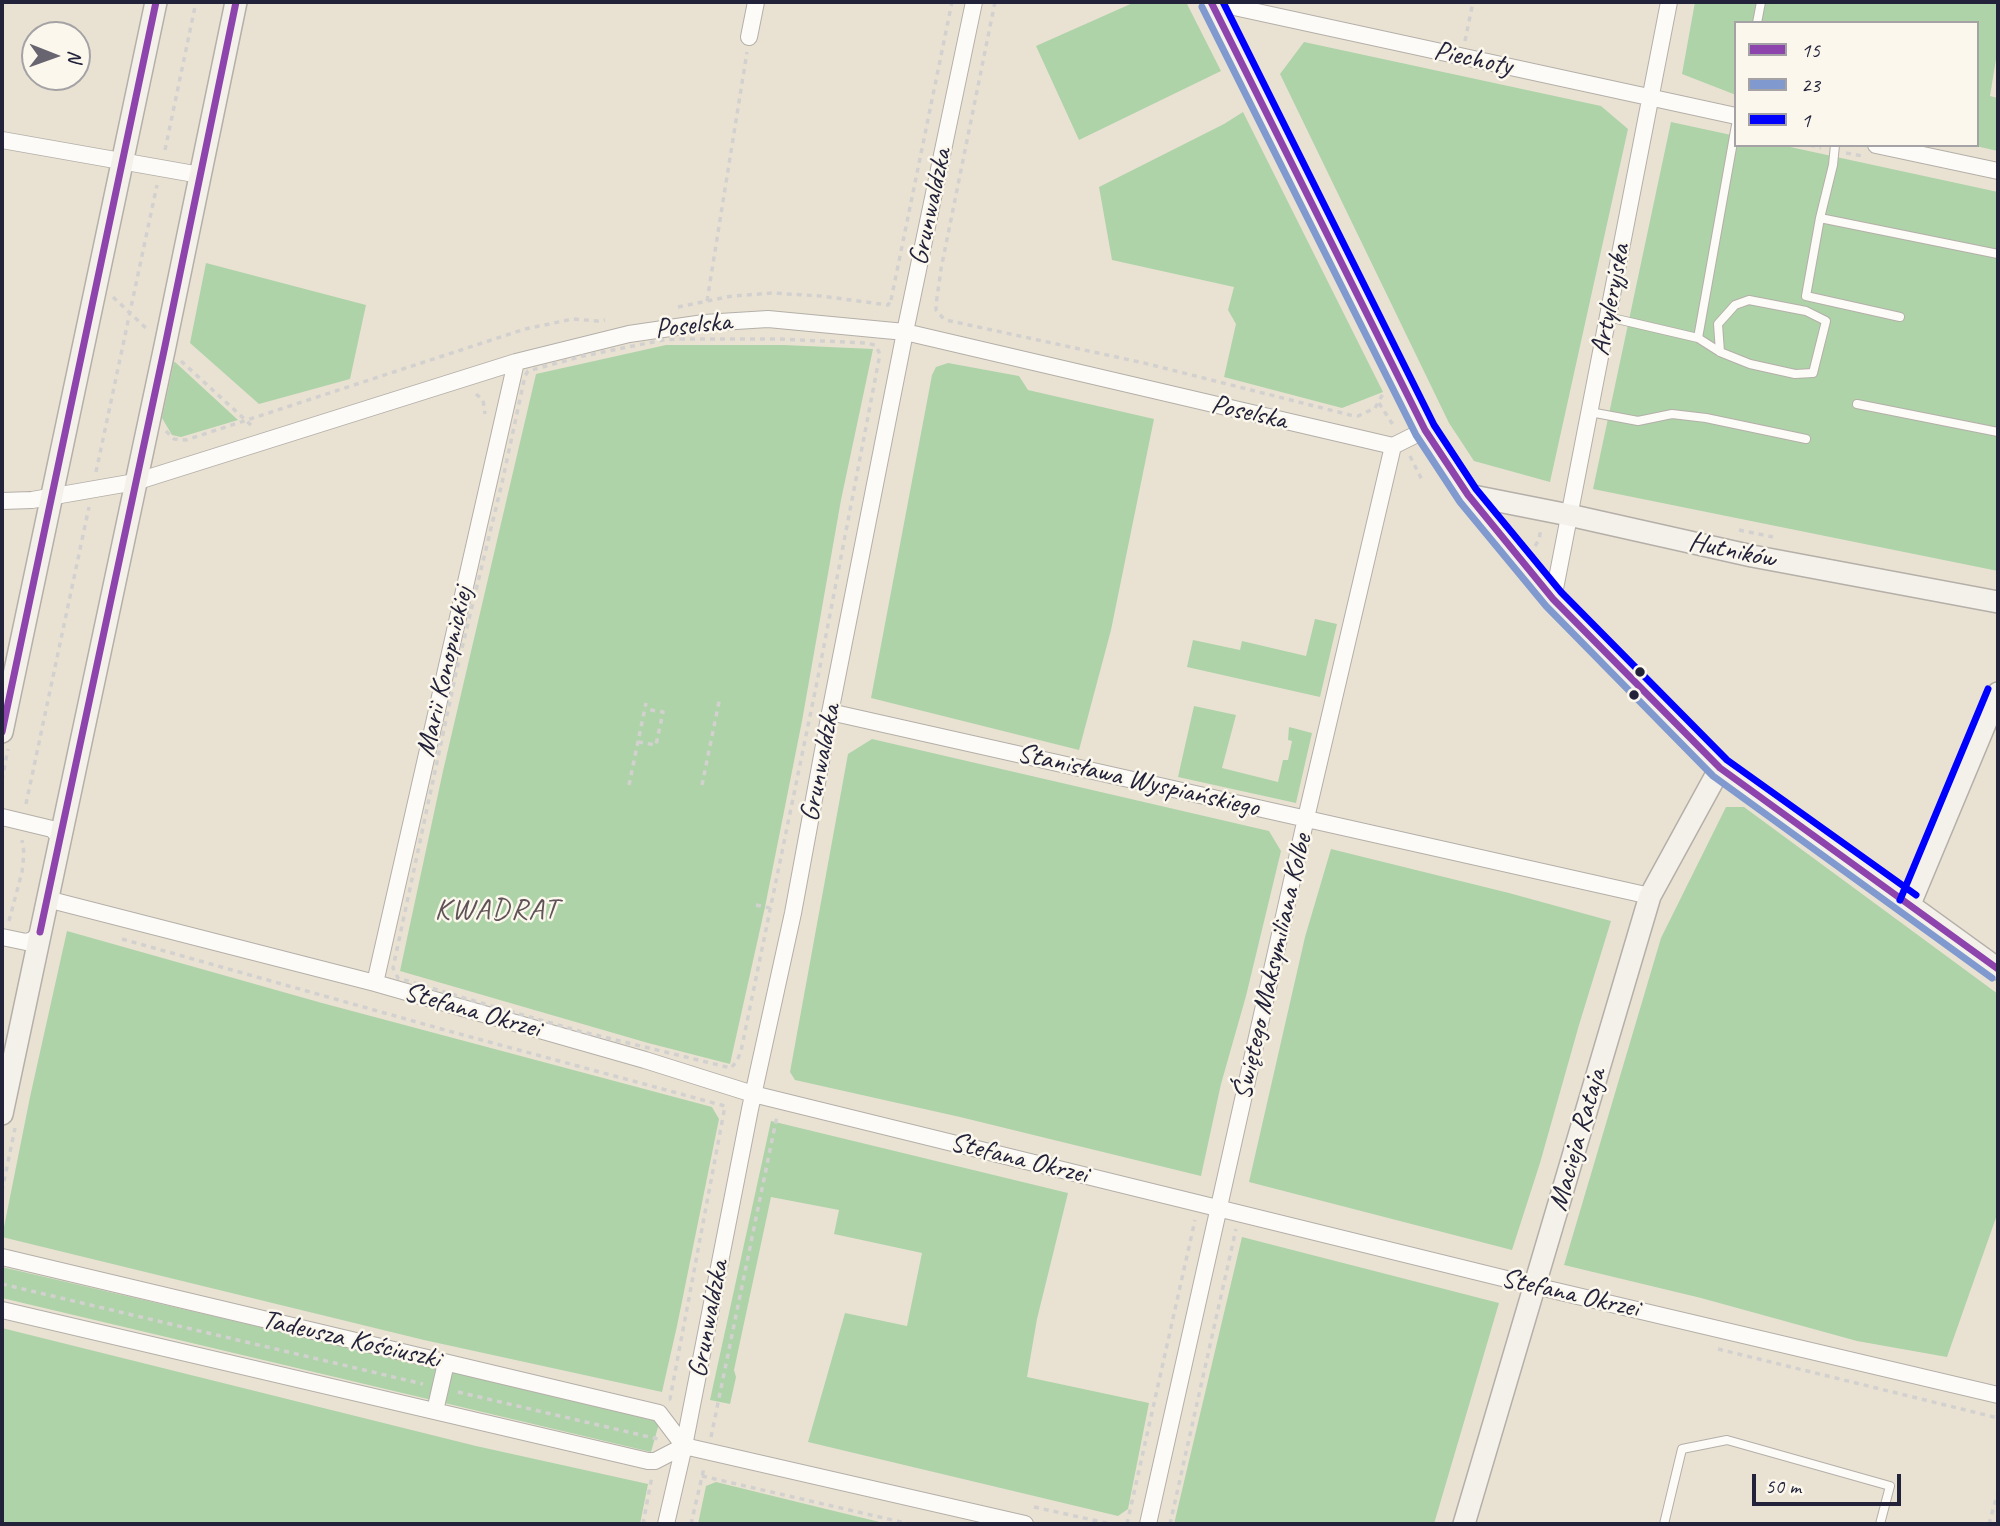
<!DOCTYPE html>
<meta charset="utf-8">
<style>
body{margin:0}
#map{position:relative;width:2000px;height:1526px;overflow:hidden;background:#e9e2d3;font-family:Caveat,sans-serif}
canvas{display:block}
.frame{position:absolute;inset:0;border:4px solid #22223b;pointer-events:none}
.legend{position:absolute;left:1734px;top:21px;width:245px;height:126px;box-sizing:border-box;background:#fbf7ec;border:2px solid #a4a2a5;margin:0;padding:9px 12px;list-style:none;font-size:21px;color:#22223b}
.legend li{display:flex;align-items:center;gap:14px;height:35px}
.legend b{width:35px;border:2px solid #a4a2a5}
.north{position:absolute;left:21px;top:21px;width:70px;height:70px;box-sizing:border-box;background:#fbf7ec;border:2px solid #a4a2a5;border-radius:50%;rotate:91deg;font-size:19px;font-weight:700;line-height:28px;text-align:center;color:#22223b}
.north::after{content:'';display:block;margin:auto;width:24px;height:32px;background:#686570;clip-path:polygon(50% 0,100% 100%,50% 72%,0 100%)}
.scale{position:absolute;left:1752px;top:1474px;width:149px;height:32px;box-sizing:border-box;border:4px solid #22223b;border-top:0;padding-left:9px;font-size:21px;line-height:24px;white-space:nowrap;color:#22223b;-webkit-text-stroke:5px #fbf7ec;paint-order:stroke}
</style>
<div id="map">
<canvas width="2000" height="1526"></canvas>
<div class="frame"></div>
<ul class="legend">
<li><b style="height:9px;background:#8e44ad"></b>15</li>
<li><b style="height:9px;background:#8099ce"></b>23</li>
<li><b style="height:9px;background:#00f"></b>1</li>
</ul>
<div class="north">N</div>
<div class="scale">50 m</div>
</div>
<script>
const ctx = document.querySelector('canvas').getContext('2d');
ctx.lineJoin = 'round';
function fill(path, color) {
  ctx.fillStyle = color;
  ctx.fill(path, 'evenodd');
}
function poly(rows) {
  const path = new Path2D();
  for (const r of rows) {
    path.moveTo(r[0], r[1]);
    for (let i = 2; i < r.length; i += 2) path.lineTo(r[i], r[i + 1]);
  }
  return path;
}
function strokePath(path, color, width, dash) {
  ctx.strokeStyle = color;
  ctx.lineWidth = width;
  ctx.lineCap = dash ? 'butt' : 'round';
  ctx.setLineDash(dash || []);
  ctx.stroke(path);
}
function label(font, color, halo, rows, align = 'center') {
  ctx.font = font + ' Caveat,sans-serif';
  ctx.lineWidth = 5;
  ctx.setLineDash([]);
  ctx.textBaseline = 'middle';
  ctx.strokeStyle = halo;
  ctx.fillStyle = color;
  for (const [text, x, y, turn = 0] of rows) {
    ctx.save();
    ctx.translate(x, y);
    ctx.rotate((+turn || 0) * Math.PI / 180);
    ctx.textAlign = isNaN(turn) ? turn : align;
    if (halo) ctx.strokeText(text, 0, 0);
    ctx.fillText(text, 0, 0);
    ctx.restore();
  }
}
fill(poly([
 [1135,2,1186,2,1221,71,1079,140,1036,46],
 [1695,2,1998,2,1998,47,1990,96,1998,98,1998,151,1971,145,1977,145,1977,23,1736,23,1736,95,1682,74],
 [1304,42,1601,106,1628,129,1550,482,1474,461,1449,423,1280,74],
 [1243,112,1383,392,1342,408,1224,377,1236,324,1228,310,1234,287,1112,260,1099,187,1224,124],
 [1671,122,1736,136,1736,145,1781,145,1998,192,1998,571,1593,489],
 [206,263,366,305,350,379,259,404,190,343],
 [666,345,784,345,873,349,841,500,802,721,765,907,730,1064,648,1043,400,971,443,771,536,374],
 [174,362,175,362,238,420,181,437,172,435,162,418],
 [948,363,1019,376,1028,390,1154,419,1111,630,1079,750,871,698,932,375,936,367],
 [1315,619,1337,624,1320,697,1187,667,1193,640,1240,650,1242,641,1306,656],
 [1194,706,1236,715,1222,768,1278,782,1283,760,1288,760,1292,741,1288,740,1289,727,1312,733,1296,803,1178,777],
 [872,739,1269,831,1281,851,1246,996,1221,1084,1201,1176,960,1117,795,1080,790,1072,848,754],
 [1726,807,1744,807,1998,994,1998,1212,1947,1357,1857,1341,1701,1298,1564,1265,1661,938],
 [1331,849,1509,893,1611,921,1579,1025,1540,1163,1512,1250,1249,1182,1305,937],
 [67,931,322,1003,712,1107,719,1119,677,1326,662,1392,424,1340,2,1237,30,1097],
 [771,1121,1068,1193,1037,1319,1027,1377,1149,1403,1128,1509,1118,1516,808,1442,845,1313,907,1326,922,1253,834,1234,839,1210,771,1197,734,1370,736,1377,730,1404,710,1400],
 [1242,1237,1499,1303,1434,1524,1174,1524],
 [2,1267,660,1420,651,1452,2,1298],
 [2,1328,476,1446,648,1484,640,1524,2,1524],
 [716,1482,826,1509,888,1524,698,1524,706,1486]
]), '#aed3a8');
const lane = poly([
 [1757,23,1761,2],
 [1835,145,1833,165,1820,218,1806,296,1900,317],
 [1820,218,1998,254],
 [1608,317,1698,338,1720,352,1750,364,1795,374,1813,373,1826,321,1806,311,1749,300,1735,305,1718,324,1720,352],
 [1698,338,1736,125],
 [1857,404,1998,432],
 [1590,412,1638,421,1672,414,1706,418,1806,439],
 [1664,1524,1682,1449,1727,1440,1890,1486,1880,1524]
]);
const street = poly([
 [1211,2,1736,116],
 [749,37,756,2],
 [2,140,200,175],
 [1876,145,1998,171],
 [2,501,32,500,135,482,516,362,629,334,704,323,768,319,905,332,1393,446],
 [1553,599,1669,2],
 [830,712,1650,896],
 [2,817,52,829,58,835,59,842],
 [47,899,375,983,645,1060,753,1094,1535,1286,1998,1395],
 [2,937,26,942,33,940,40,932],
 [375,983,516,362],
 [2,1257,659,1413,684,1446],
 [2,1310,648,1461,655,1461,684,1446,1025,1524],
 [435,1411,446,1363],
 [666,1524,684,1446,750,1109,793,913,829,718,905,332,974,2],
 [1148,1524,1306,818,1393,446,1425,430]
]);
const secondary = poly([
 [1211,2,1425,430,1468,495,1553,599,1720,768,1998,969],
 [1468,495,1569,515,1752,556,1998,602],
 [2,732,156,2],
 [1910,904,1998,693],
 [2,1114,165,346,236,2],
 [1464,1524,1650,896,1720,768]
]);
strokePath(lane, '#b4afa8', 10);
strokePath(street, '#b4afa8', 18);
strokePath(secondary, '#b4afa8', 24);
strokePath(poly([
 [995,2,941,269,936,305,936,310,942,317,946,320,1144,363,1350,415,1358,416,1375,408,1384,392],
 [1465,41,1473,2],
 [1810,145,1821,148],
 [165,150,196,2],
 [1846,153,1863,156],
 [113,297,148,330],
 [891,300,952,2],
 [707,301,747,52],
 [678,307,732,296,772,293,821,296,888,305,891,300,893,301],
 [680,339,779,339,866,343,875,345,880,354,817,682,741,1051,737,1061,731,1068,579,1031,481,1003,398,978,393,968,456,673,502,483,525,376,528,371,583,356,663,340,680,339],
 [181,361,252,426],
 [476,394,483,400,485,414],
 [1379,403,1395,428],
 [166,431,174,439,186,440,525,329,573,319,598,321,605,320],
 [1410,456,1422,480],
 [96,472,157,185],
 [1739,530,1773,537],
 [1535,546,1539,540,1541,528],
 [638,742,656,745,663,712,645,709],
 [2,780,8,749],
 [629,785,646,703],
 [702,785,720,697],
 [26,804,89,507],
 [756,905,770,908],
 [9,921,22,872,24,853,22,840],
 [122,939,445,1030,725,1106,670,1399,668,1399],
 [2,1191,15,1128],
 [2,1284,423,1384],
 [1718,1349,1998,1418],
 [458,1392,658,1439],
 [711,1437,777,1116],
 [702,1476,910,1524],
 [1034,1507,1111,1524],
 [643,1524,652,1476],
 [691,1524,704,1468],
 [1127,1524,1195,1220],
 [1170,1524,1236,1229],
 [1989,1524,1998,1492]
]), '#d3d1cf', 3.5, [5, 5]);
strokePath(lane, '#fcfbf8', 8);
strokePath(street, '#fcfbf8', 16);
strokePath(secondary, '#f4f0ea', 21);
strokePath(poly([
 [1211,2,1425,430,1468,495,1553,599,1720,768,1998,969],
 [2,732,156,2],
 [40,932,165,346,236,2]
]), '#8e44ad', 7);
strokePath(poly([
 [1202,7,1416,435,1460,502,1546,606,1713,776,1992,978]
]), '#8099ce', 7);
strokePath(poly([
 [1223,2,1434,425,1476,489,1561,592,1727,760,1916,895],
 [1900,900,1988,689]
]), '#00f', 7);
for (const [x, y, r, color] of [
 [1640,672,6,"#22223b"],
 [1634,695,6,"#22223b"]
]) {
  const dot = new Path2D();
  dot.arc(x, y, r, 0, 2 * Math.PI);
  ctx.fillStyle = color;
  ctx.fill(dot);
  strokePath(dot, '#fbf7ec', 2.5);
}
label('28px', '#22223b', '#fbf7ec', [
 ["Piechoty",1473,59,12],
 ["Grunwaldzka",931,207,-78],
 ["Artyleryjska",1611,300,-79],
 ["Poselska",693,326,-6],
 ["Poselska",1249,413,13],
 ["Hutników",1732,551,12],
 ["Marii Konopnickiej",445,672,-77],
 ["Grunwaldzka",821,763,-79],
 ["Stanisława Wyspiańskiego",1138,781,13],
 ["Świętego Maksymiliana Kolbe",1273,967,-77],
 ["Stefana Okrzei",472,1011,16],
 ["Macieja Rataja",1578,1140,-74],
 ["Stefana Okrzei",1019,1159,14],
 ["Stefana Okrzei",1570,1294,13],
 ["Grunwaldzka",709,1319,-79],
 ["Tadeusza Kościuszki",351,1340,13]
]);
ctx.letterSpacing = '2px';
label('30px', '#5f5357', '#fbf7ec', [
 ["KWADRAT",497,910]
]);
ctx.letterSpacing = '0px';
</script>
